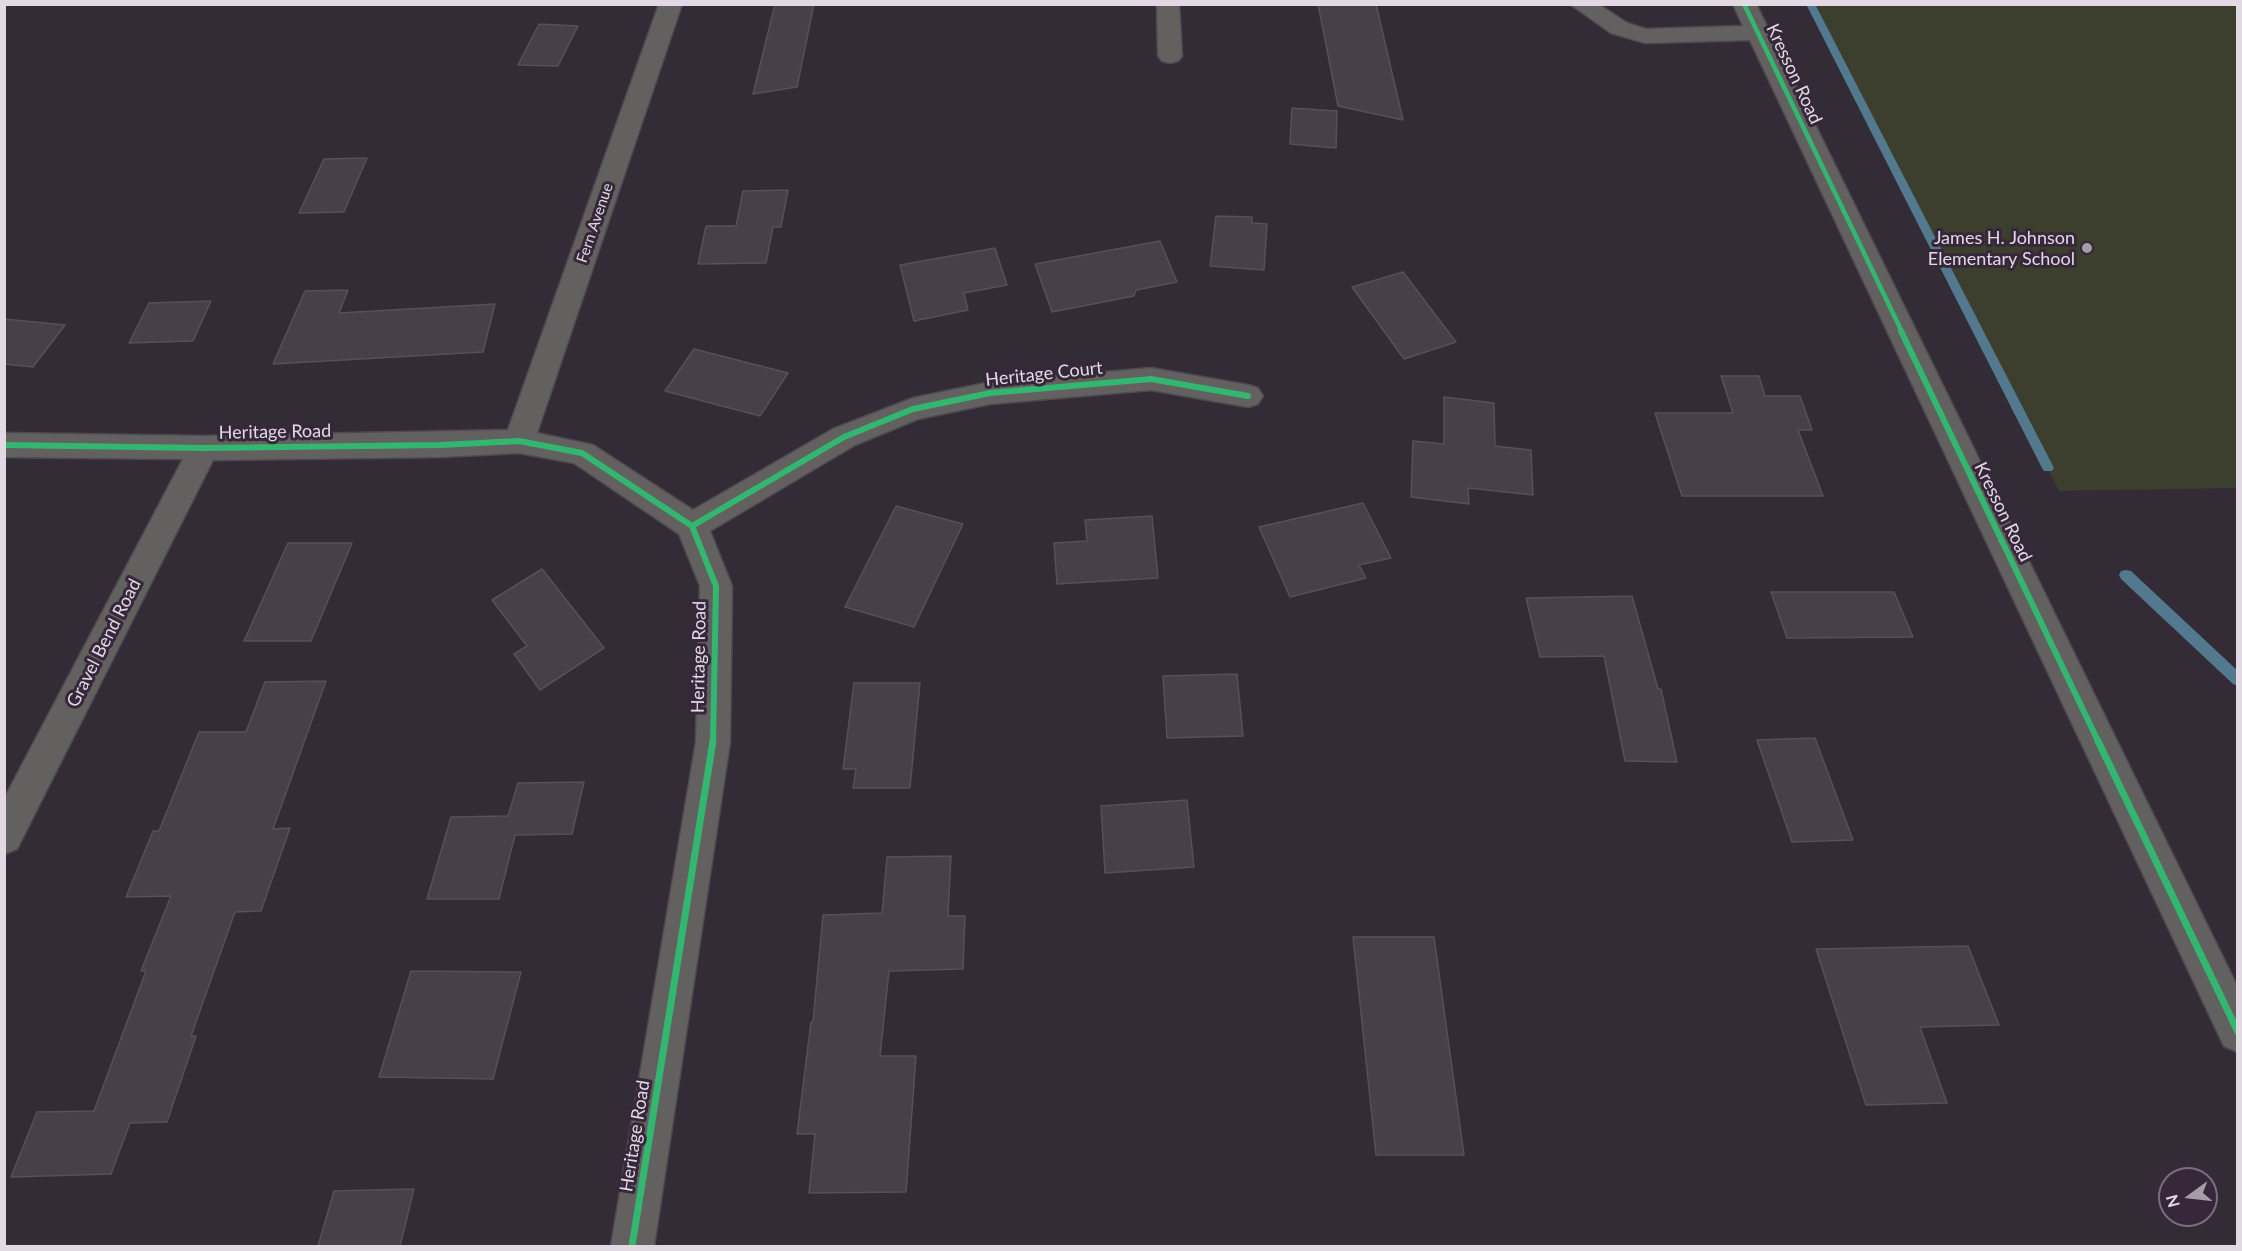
<!DOCTYPE html>
<style>
body{margin:0}
#map{position:relative;width:2242px;height:1251px;overflow:hidden;background:#332b36;font-family:Lato,sans-serif}
canvas{display:block}
.frame{position:absolute;inset:0;border:6px solid #e2d9e5;pointer-events:none}
.north{position:absolute;left:2158px;top:1167px;width:60px;height:60px;box-sizing:border-box;background:#36273a;border:2px solid #7b6e7e;border-radius:50%;rotate:255deg;font-size:16px;font-weight:700;line-height:24px;text-align:center;color:#e2d9e5}
.north::after{content:'';display:block;margin:auto;width:21px;height:27px;background:#a59ca8;clip-path:polygon(50% 0,100% 100%,50% 72%,0 100%)}
</style>
<div id="map">
<canvas width="2242" height="1251"></canvas>
<div class="frame"></div>
<div class="north">N</div>
</div>
<script>
const ctx = document.querySelector('canvas').getContext('2d');
ctx.lineJoin = 'round';
function fill(path, color) {
  ctx.fillStyle = color;
  ctx.fill(path, 'evenodd');
}
function poly(rows) {
  const path = new Path2D();
  for (const r of rows) {
    path.moveTo(r[0], r[1]);
    for (let i = 2; i < r.length; i += 2) path.lineTo(r[i], r[i + 1]);
  }
  return path;
}
function strokePath(path, color, width, dash) {
  ctx.strokeStyle = color;
  ctx.lineWidth = width;
  ctx.lineCap = dash ? 'butt' : 'round';
  ctx.setLineDash(dash || []);
  ctx.stroke(path);
}
function label(font, color, halo, rows, align = 'center') {
  ctx.font = font + ' Lato,sans-serif';
  ctx.lineWidth = 6;
  ctx.setLineDash([]);
  ctx.textBaseline = 'middle';
  ctx.strokeStyle = halo;
  ctx.fillStyle = color;
  for (const [text, x, y, turn = 0] of rows) {
    ctx.save();
    ctx.translate(x, y);
    ctx.rotate((+turn || 0) * Math.PI / 180);
    ctx.textAlign = isNaN(turn) ? turn : align;
    if (halo) ctx.strokeText(text, 0, 0);
    ctx.fillText(text, 0, 0);
    ctx.restore();
  }
}
fill(poly([
 [1815,5,2237,5,2237,488,2059,491]
]), '#3c3f2d');
fill(poly([
 [1806,4,1815,4,2054,468,2052,471,2044,471,2042,468,1806,4],
 [2126,570,2131,571,2238,671,2238,686,2233,684,2121,579,2119,575,2121,571,2126,570]
]), '#52798d');
const building = poly([
 [775,4,814,4,797,87,753,94,775,4],
 [1318,4,1376,4,1403,120,1338,106,1318,4],
 [539,24,578,26,558,66,518,65,539,24],
 [1292,108,1337,111,1336,148,1290,144,1292,108],
 [367,158,344,212,299,213,324,159,367,158],
 [788,190,781,227,773,227,766,263,698,264,706,226,736,226,743,191,788,190],
 [1216,216,1252,217,1252,223,1267,224,1264,270,1210,266,1216,216],
 [1160,241,1177,282,1136,290,1134,296,1052,312,1035,264,1160,241],
 [995,248,1007,285,964,293,968,310,914,321,900,265,995,248],
 [1403,272,1456,342,1404,359,1352,287,1403,272],
 [348,290,339,313,495,304,483,352,273,364,305,291,348,290],
 [211,301,193,341,129,343,149,303,211,301],
 [4,319,65,325,33,367,4,364,4,319],
 [694,349,788,373,760,416,665,391,694,349],
 [1721,376,1759,376,1765,396,1800,396,1812,430,1798,430,1823,496,1682,496,1655,413,1733,413,1721,376],
 [1444,397,1494,403,1495,446,1531,450,1533,495,1468,488,1469,504,1411,497,1413,441,1444,444,1444,397],
 [1363,503,1391,558,1359,565,1366,578,1290,597,1259,527,1363,503],
 [896,506,963,524,914,627,845,607,896,506],
 [1152,516,1158,578,1057,584,1054,543,1087,541,1085,520,1152,516],
 [288,543,352,543,311,641,244,641,288,543],
 [542,569,604,648,540,690,514,654,527,646,492,600,542,569],
 [1771,592,1894,592,1913,637,1787,638,1771,592],
 [1632,596,1658,689,1661,689,1677,762,1625,761,1604,656,1540,657,1526,598,1632,596],
 [1237,674,1243,736,1167,738,1163,676,1237,674],
 [326,681,273,829,290,828,261,911,235,912,191,1036,196,1036,167,1122,130,1123,111,1174,11,1177,37,1112,94,1111,146,971,141,971,171,896,126,897,153,831,159,831,199,732,246,732,265,682,326,681],
 [854,683,920,683,910,788,853,788,856,769,843,769,854,683],
 [1815,738,1853,840,1792,842,1757,740,1815,738],
 [584,782,572,834,515,835,499,899,427,899,451,817,508,816,518,783,584,782],
 [1187,800,1194,867,1105,873,1101,806,1187,800],
 [951,856,948,916,965,916,963,969,889,971,880,1056,916,1056,906,1192,809,1193,815,1134,797,1134,811,1022,813,1022,823,915,882,913,887,857,951,856],
 [1353,937,1434,937,1464,1155,1376,1155,1353,937],
 [1968,946,1999,1025,1920,1027,1947,1103,1866,1105,1816,949,1968,946],
 [411,971,521,972,493,1079,379,1077,411,971],
 [414,1189,400,1246,318,1246,334,1191,414,1189]
]);
fill(building, '#474049');
strokePath(building, '#575059', 1.5);
const minor = poly([
 [659,4,682,4,537,433,593,445,693,510,833,429,913,398,990,382,1151,368,1248,385,1258,388,1263,396,1258,404,1248,407,1151,390,990,404,918,419,855,445,710,531,732,586,730,742,654,1246,611,1246,696,742,700,586,679,534,574,463,519,453,441,457,213,460,17,849,4,854,4,799,183,459,4,457,4,433,204,436,508,430,659,4],
 [1157,4,1179,4,1182,56,1178,61,1170,63,1162,61,1158,56,1157,4],
 [1570,4,1598,4,1627,23,1646,29,1743,26,1733,4,1756,4,2238,988,2238,1052,2224,1046,1750,40,1645,43,1611,33,1570,4]
]);
strokePath(minor, '#4e4851', 3);
fill(minor, '#62615f');
strokePath(poly([
 [1744,4,1902,332]
]), '#33b770', 4.5);
strokePath(poly([
 [1901,331,2099,743],
 [4,445,204,448,441,445,519,441,582,453,692,526,716,586,713,743],
 [692,526,844,437,913,409,990,393,1151,379,1248,396]
]), '#33b770', 6);
strokePath(poly([
 [2098,741,2238,1032],
 [632,1246,713,741]
]), '#33b770', 7);
for (const [x, y, r, color] of [
 [2087,248,6,"#a59ca8"]
]) {
  const dot = new Path2D();
  dot.arc(x, y, r, 0, 2 * Math.PI);
  ctx.fillStyle = color;
  ctx.fill(dot);
  strokePath(dot, '#36273a', 2);
}
label('15px', '#e2d9e5', '#36273a', [
 ["Fern Avenue",595,223,-71]
]);
label('18px', '#e2d9e5', '#36273a', [
 ["Kresson Road",1794,74,65],
 ["Heritage Court",1044,374,-6],
 ["Heritage Road",275,432,-1],
 ["Kresson Road",2003,512,64],
 ["Gravel Bend Road",104,643,-63],
 ["Heritage Road",699,657,-89],
 ["Heritage Road",635,1136,-81]
]);
label('18px', '#e2d9e5', '#36273a', [
 ["James H. Johnson",2075,238],
 ["Elementary School",2075,259]
], 'right');
</script>
